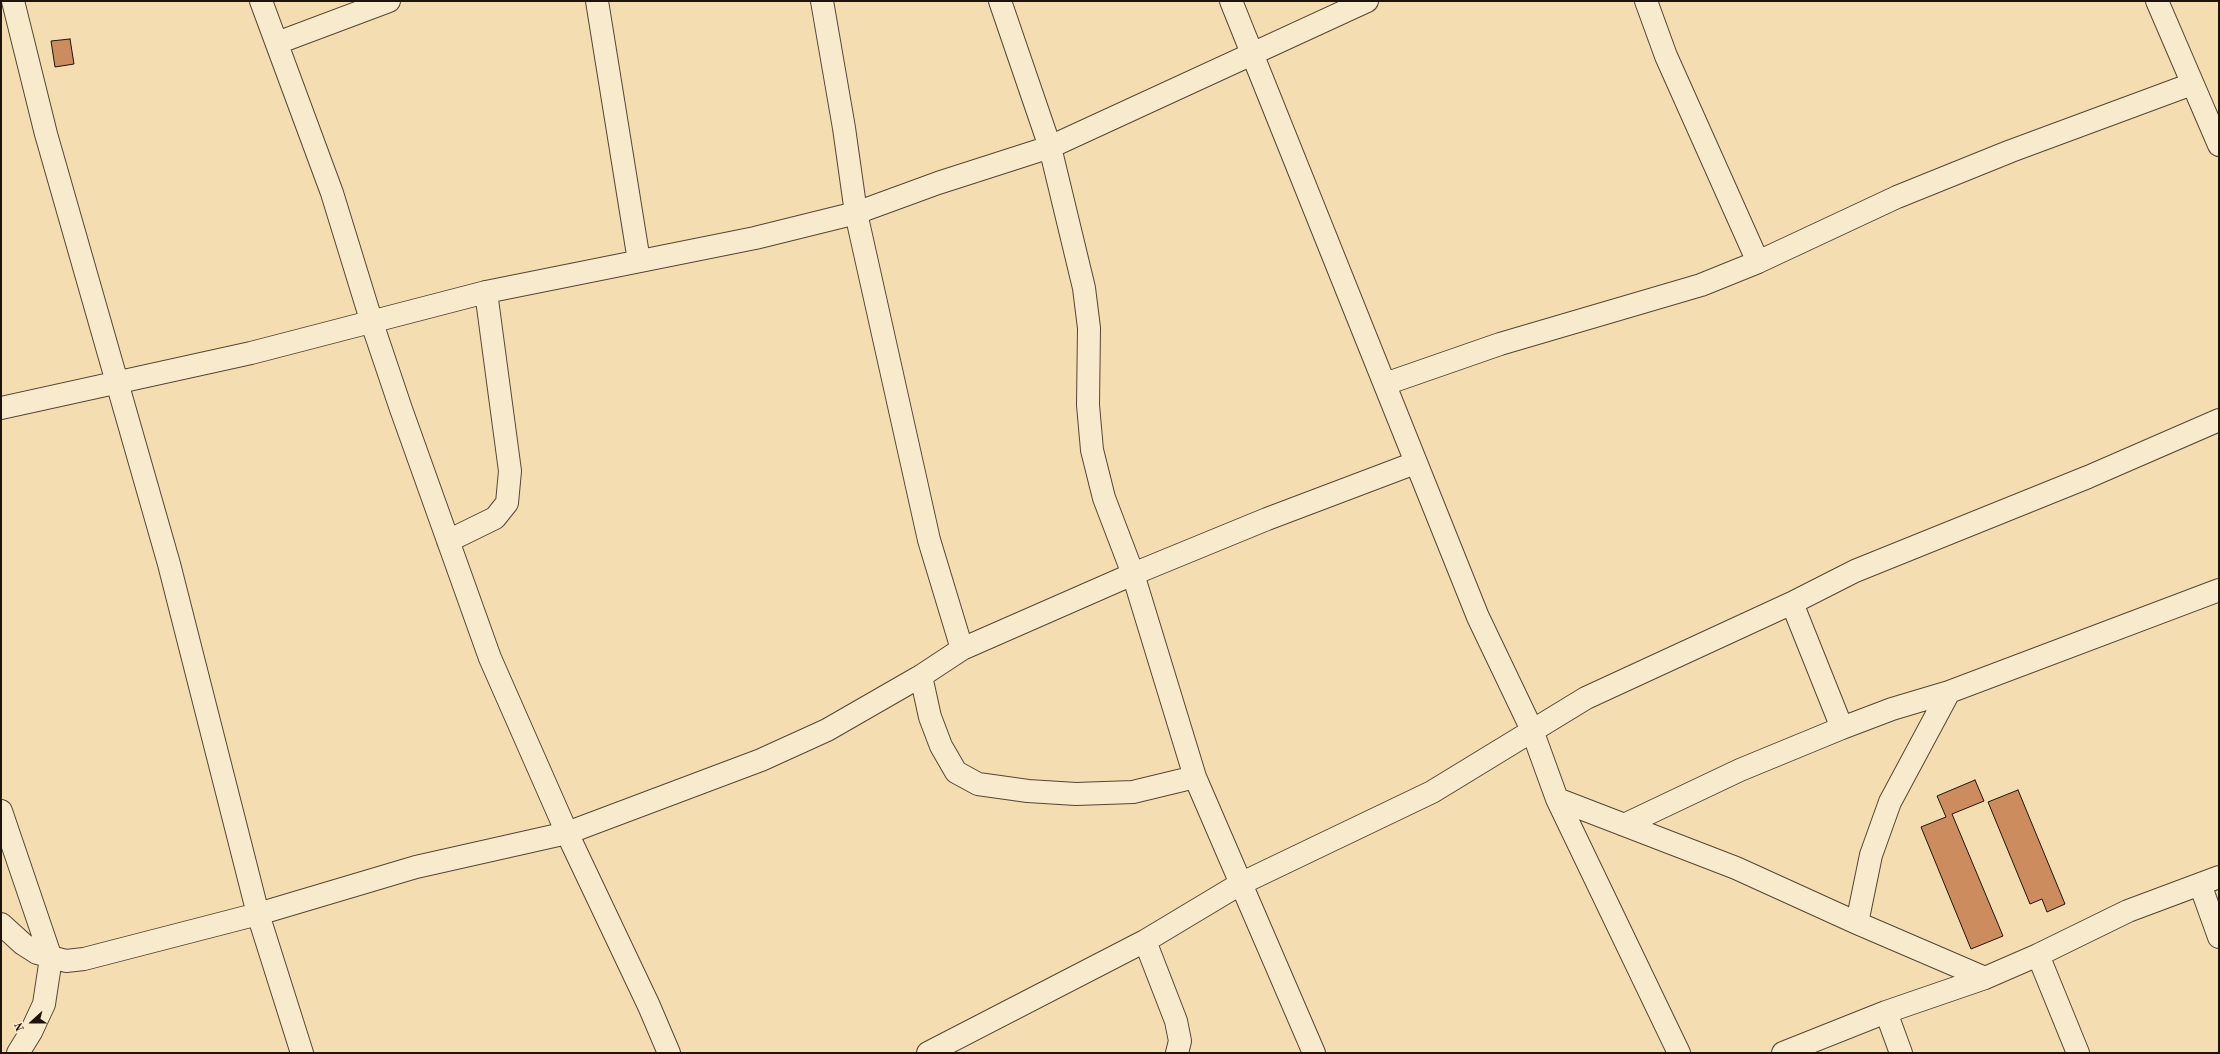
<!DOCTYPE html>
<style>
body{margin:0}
#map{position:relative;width:2220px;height:1054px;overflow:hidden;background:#f4deb1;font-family:"Old Standard TT",serif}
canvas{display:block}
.frame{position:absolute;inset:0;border:2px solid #1f140b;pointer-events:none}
.north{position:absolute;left:12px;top:1002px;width:40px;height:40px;-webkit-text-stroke:3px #f8eacc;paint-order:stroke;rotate:249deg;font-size:11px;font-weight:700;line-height:16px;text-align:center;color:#1f140b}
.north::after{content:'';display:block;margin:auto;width:14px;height:18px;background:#1f140b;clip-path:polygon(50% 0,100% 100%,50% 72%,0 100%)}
</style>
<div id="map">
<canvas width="2220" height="1054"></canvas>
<div class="frame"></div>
<div class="north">N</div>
</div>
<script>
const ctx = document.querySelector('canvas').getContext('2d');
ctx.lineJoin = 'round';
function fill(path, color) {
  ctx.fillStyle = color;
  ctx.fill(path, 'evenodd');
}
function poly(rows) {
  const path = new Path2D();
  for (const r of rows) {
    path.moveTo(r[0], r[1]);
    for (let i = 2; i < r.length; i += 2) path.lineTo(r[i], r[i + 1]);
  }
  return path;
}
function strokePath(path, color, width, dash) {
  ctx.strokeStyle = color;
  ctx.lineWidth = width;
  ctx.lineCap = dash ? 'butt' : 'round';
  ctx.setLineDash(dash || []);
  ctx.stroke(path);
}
const building = poly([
 [70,39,74,64,55,67,51,41,70,39],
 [1975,780,1984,801,1952,814,2003,936,1971,949,1921,827,1946,817,1937,796,1975,780],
 [2018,790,2065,904,2047,912,2042,899,2030,904,1988,802,2018,790]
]);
fill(building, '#cd8c5e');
strokePath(building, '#1f140b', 1);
const street = poly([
 [13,1,46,134,169,564,258,914,302,1053],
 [261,1,332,193,372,323,401,409,490,658,567,833,649,1006,669,1053],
 [597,1,639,261],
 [822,1,844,128,856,213,929,540,962,649],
 [1000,1,1050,147,1084,288,1089,328,1088,405,1092,450,1104,498,1133,574,1195,777,1314,1053],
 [1231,1,1478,617,1532,730,1557,799,1679,1053],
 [1646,1,1666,56,1758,262],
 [2157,1,2219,145],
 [277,43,389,1],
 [1385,384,1500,344,1701,285,1758,262,1897,197,2011,151,2192,84],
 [1,408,251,353,486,292,755,238,856,213,938,183,1050,147,1367,1],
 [448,541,495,518,507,503,510,471,486,292],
 [1792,603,1842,728],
 [921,676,930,717,941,746,956,772,978,784,1028,791,1076,794,1133,792,1195,777],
 [1557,799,1736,868,1857,923,1985,978],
 [1,811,51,958,44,1004,31,1032,18,1053],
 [1624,825,1740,770,1842,728,1892,709,1949,692,2219,590],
 [2200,884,2219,937],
 [1857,923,1871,855,1890,802,1949,692],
 [1,924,23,944,37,953,66,961,84,959,258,914,416,867,567,833,761,760,827,730,921,676,962,649,1133,574,1267,519,1415,463],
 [1145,941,1176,1021,1180,1041,1177,1053],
 [2038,955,2078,1053],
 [1886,1012,1901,1053],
 [928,1053,1145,941,1240,884,1432,792,1586,698,1792,603,1855,571,2088,477,2219,420],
 [1783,1053,1886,1012,1985,978,2038,955,2128,911,2219,877]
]);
strokePath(street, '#544634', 24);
strokePath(street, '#f8eacc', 22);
</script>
